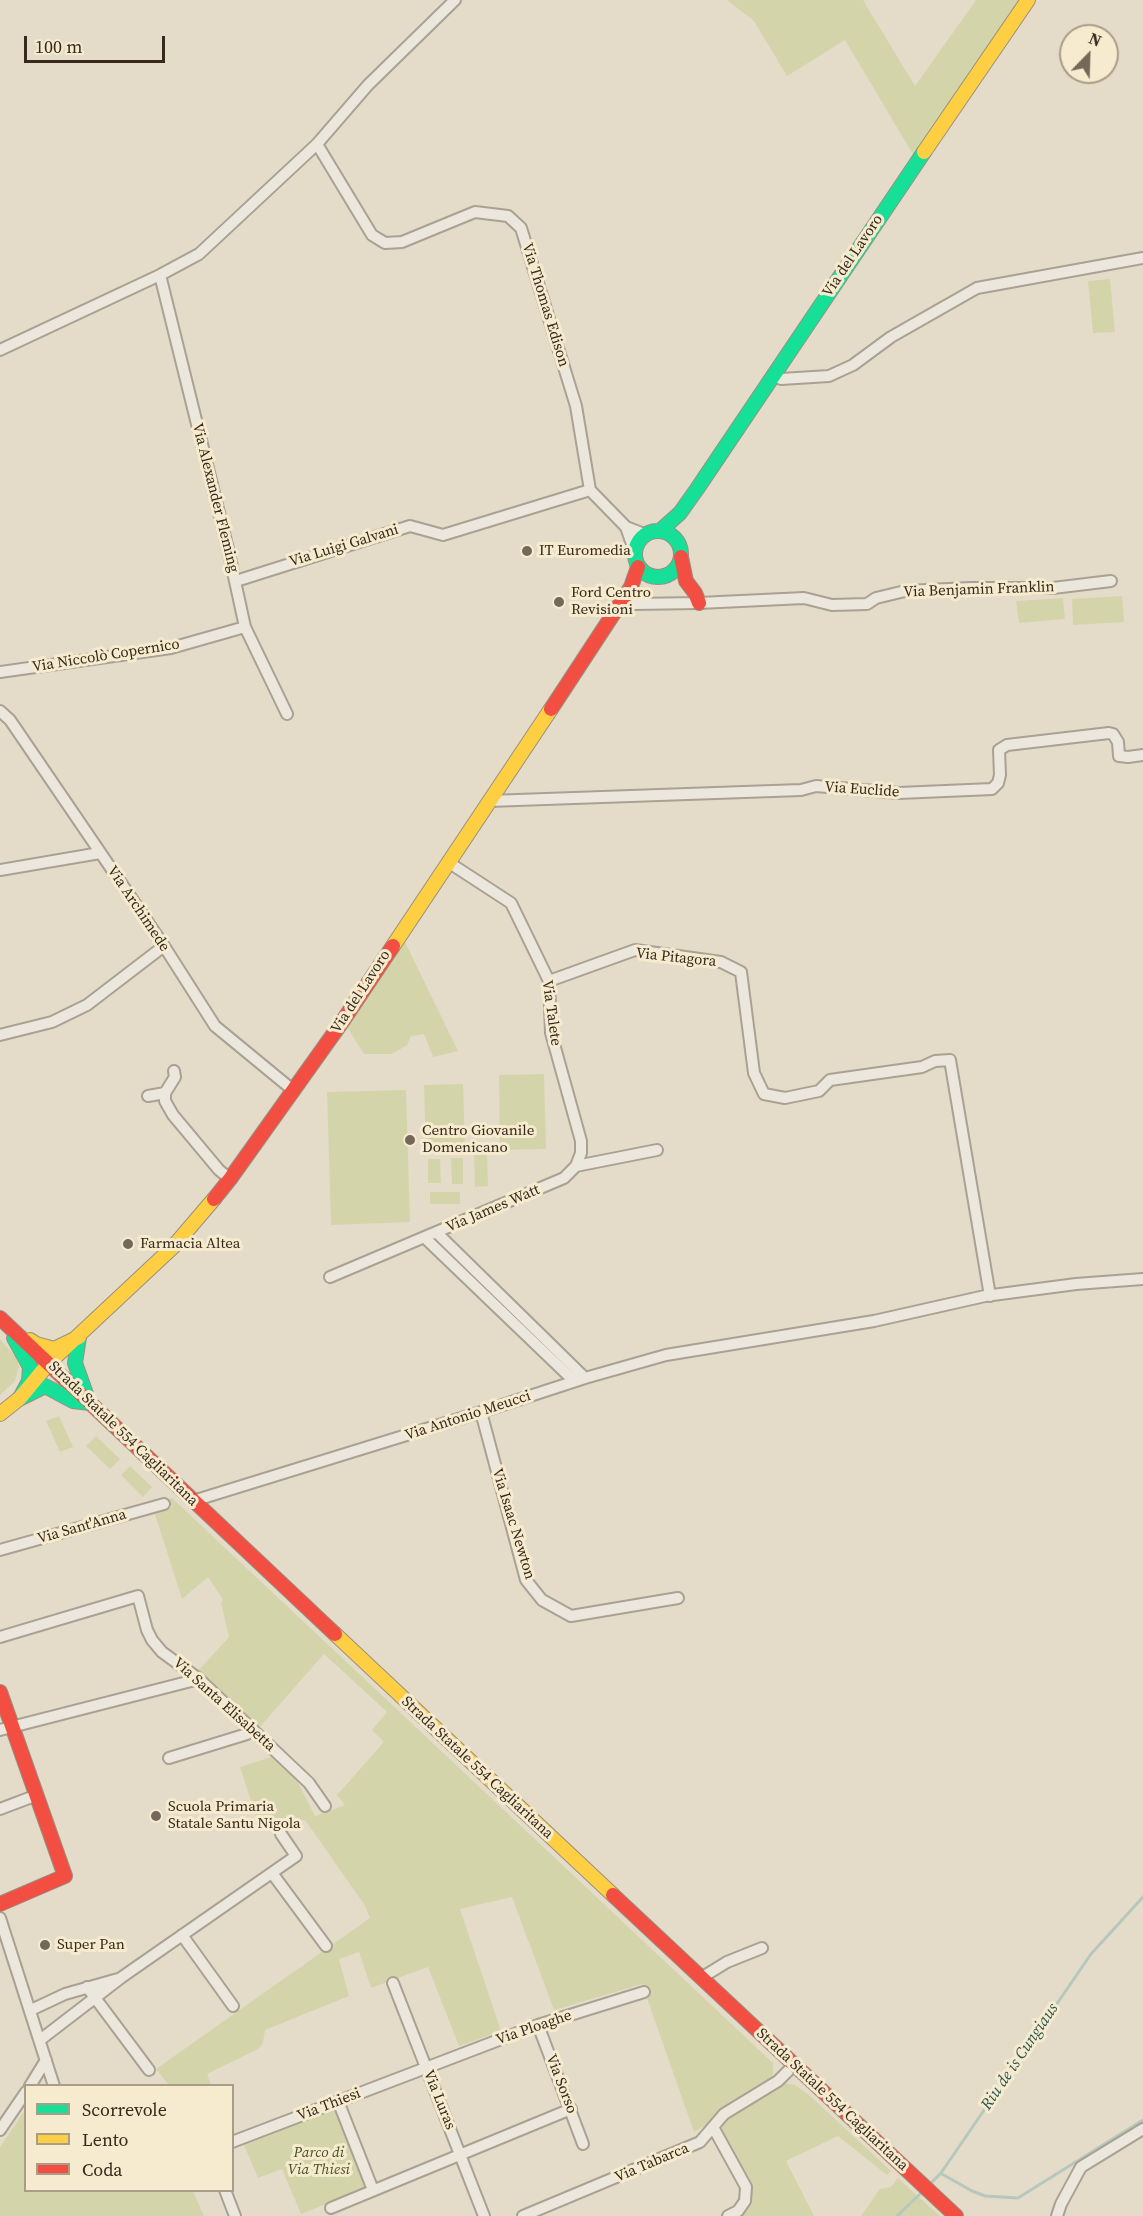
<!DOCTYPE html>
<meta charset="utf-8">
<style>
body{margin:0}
#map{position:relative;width:1143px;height:2216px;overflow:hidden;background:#e4dcc9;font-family:"Source Serif 4",serif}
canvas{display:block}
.legend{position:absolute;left:24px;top:2084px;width:210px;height:108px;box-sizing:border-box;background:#f6ebce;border:2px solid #aa9d87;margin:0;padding:8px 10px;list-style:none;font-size:18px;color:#37291c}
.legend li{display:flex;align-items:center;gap:12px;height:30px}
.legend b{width:30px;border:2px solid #aa9d87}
.north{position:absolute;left:1059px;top:24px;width:60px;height:60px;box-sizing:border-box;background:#f6ebce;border:2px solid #aa9d87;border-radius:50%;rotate:23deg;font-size:16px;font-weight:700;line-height:24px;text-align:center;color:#37291c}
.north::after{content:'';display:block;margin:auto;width:21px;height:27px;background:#746859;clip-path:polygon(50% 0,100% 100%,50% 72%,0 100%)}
.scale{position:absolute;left:24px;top:36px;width:141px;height:27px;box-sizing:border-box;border:3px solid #37291c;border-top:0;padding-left:8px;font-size:18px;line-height:21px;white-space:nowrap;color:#37291c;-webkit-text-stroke:4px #f6ebce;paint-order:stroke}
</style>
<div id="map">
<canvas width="1143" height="2216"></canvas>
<ul class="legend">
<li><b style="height:8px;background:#16e098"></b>Scorrevole</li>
<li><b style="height:8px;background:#ffcf43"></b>Lento</li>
<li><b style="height:8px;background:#f24e42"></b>Coda</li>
</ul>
<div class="north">N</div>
<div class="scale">100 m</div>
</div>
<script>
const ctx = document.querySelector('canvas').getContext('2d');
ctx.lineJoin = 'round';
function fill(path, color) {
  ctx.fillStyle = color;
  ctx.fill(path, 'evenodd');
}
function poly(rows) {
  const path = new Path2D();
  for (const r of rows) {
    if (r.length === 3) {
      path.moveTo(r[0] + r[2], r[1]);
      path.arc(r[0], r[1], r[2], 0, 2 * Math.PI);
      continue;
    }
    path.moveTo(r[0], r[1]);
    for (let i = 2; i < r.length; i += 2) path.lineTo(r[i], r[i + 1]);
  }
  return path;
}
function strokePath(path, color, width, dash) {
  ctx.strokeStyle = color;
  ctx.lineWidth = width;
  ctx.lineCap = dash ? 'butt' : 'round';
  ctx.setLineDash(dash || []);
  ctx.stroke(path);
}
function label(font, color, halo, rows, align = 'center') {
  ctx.font = font + ' "Source Serif 4",serif';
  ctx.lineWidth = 6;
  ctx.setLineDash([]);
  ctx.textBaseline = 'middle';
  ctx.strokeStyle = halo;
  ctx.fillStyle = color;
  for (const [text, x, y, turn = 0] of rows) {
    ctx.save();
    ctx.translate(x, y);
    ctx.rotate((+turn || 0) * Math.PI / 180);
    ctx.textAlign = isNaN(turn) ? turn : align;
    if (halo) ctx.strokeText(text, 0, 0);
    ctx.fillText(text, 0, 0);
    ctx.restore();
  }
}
fill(poly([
 [727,0,863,0,915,86,976,0,1021,0,914,156,845,40,787,76,754,21],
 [1110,279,1115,332,1093,333,1088,281],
 [1122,596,1124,622,1073,625,1072,599],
 [1063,598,1065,619,1019,623,1016,601],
 [405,942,458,1051,433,1057,424,1034,411,1036,407,1045,392,1054,364,1054,347,1027],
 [544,1074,546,1149,500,1150,499,1075],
 [463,1084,465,1149,426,1150,424,1085],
 [406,1090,410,1222,331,1225,327,1092],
 [474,1153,487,1153,488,1186,475,1187],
 [451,1158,463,1158,463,1184,452,1184],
 [428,1159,440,1159,441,1183,428,1183],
 [430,1192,460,1192,460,1204,430,1204],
 [0,1339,16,1357,19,1366,15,1381,0,1395],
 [59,1416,73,1447,60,1452,46,1421],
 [96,1436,120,1459,110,1469,86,1446],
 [130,1466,152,1487,143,1497,121,1475],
 [172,1498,773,2063,773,2074,766,2084,730,2104,717,2113,709,2123,694,2132,642,1984,554,2010,512,1897,460,1909,501,2031,459,2046,428,1967,371,1988,359,1952,339,1959,349,1996,265,2030,263,2043,258,2049,207,2074,211,2085,169,2085,156,2069,370,1918,364,1904,305,1820,260,1829,240,1767,272,1757,295,1777,315,1816,345,1805,337,1795,384,1742,372,1730,387,1712,324,1654,259,1728,197,1672,229,1637,221,1603,223,1600,208,1577,182,1599,155,1514,173,1507,166,1500],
 [783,2083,795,2085,809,2095,891,2171,887,2175,838,2136,786,2161,814,2216,739,2216,743,2214,748,2205,751,2192,750,2180,722,2135,722,2121],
 [336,2107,369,2187,301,2214,282,2169,258,2178,244,2145],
 [25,2110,26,2190,193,2191,204,2216,0,2216,0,2147],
 [898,2178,913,2192,940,2216,861,2216,880,2189,891,2187]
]), '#d4d4ab');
strokePath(poly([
 [942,2174,972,2191,985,2196,1018,2198,1143,2120],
 [930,2184,941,2173,1091,1954,1143,1897],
 [897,2216,921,2193]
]), '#b6c8bd', 3);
const street = poly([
 [317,144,372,235,385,243,402,242,475,212,508,216,521,228,576,406,590,490,626,527,634,550],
 [160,275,228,549,245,627,287,714],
 [0,350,160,275,199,254,317,144,368,85,455,0],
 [773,375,781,379,829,376,853,365,891,337,977,288,1143,258],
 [626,527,644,534],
 [236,581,410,526,443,535,590,490],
 [633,604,699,603,804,598,832,605,867,604,876,598,905,591,971,588,1053,588,1111,581],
 [0,672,171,648,245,627],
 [0,711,10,720,164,946,215,1026,294,1091],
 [489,801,801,790,816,786,899,793,992,789,998,783,1000,775,999,750,1007,745,1109,733,1113,734,1118,742,1119,756,1128,757,1143,755],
 [448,862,511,903,549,981,551,1033,581,1141,581,1153,576,1166],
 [0,870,100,853],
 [549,981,635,950,721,962,741,972,754,1073,764,1094,785,1098,819,1091,830,1080,922,1067,935,1061,950,1060,990,1296],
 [0,1035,52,1022,87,1005,164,946],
 [174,1071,175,1077,165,1093,165,1101,173,1115,219,1170,230,1179],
 [148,1096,165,1093],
 [437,1233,585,1378],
 [425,1238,574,1381],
 [330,1277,564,1178,576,1166,657,1150],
 [481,1412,526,1580,542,1600,571,1616,678,1598],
 [193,1501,481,1412,585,1378,666,1355,874,1321,985,1296,1076,1284,1143,1279],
 [0,1550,164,1504],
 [0,1637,138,1596,147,1630,152,1640,162,1652,199,1679,309,1783,325,1806],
 [0,1730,199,1679],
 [169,1758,247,1734,252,1730],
 [0,1809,37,1795],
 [272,1873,326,1946],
 [0,1918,54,2086],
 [182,1935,233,2006],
 [701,1978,727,1962,762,1948],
 [393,1983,484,2216],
 [87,1987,149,2070],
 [31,2010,65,1994,118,1979],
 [538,2025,583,2144],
 [40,2040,122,1977,296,1856,281,1834],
 [30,2086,46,2060],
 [338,2101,373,2190],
 [713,2127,746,2187,745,2201,738,2211,728,2216],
 [0,2130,26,2092],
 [232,2142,538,2025,644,1992],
 [225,2190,235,2216],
 [331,2208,571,2109],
 [523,2216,700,2142,724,2114,778,2081,794,2065],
 [1057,2216,1061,2204,1081,2167,1143,2129]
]);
const fast = poly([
 [661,530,680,513,697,489,924,152],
 [658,554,23],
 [79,1337,75,1363,86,1394],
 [14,1338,30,1367,29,1381,20,1398],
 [21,1398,45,1386,73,1401,90,1403]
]);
const slow = poly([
 [924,152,1028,0],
 [393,946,551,709],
 [30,1340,36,1344,54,1349,79,1337],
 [0,1414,20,1398,49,1363,173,1247,214,1199],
 [335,1634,613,1895]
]);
const jam = poly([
 [681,557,686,581,695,593,699,603],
 [551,709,631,587,638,567],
 [214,1199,230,1179,342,1022,393,946],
 [0,1318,335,1634],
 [0,1692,65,1876,0,1904],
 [613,1895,956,2216]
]);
strokePath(street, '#a9a193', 14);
strokePath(fast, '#989083', 16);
strokePath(slow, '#989083', 16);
strokePath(jam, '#989083', 16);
strokePath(street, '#ece7dc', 10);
strokePath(fast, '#16e098', 14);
strokePath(slow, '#ffcf43', 14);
strokePath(jam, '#f24e42', 14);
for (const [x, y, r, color] of [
 [527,551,6,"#746859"],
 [559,602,6,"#746859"],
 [410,1140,6,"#746859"],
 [128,1244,6,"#746859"],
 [156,1816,6,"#746859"],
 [45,1945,6,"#746859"]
]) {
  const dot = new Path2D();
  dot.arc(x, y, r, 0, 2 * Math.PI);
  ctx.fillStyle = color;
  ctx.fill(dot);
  strokePath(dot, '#f6ebce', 2);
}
label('15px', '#37291c', '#f6ebce', [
 ["Via del Lavoro",853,256,-56],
 ["Via Thomas Edison",545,305,73],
 ["Via Alexander Fleming",215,498,76],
 ["Via Luigi Galvani",344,546,-17],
 ["Via Benjamin Franklin",979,590,-2],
 ["Via Niccolò Copernico",106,656,-9],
 ["Via Euclide",862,790,4],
 ["Via Archimede",138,909,56],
 ["Via Pitagora",676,958,6],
 ["Via del Lavoro",361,992,-57],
 ["Via Talete",551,1013,82],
 ["Via James Watt",493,1209,-23],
 ["Via Antonio Meucci",468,1416,-18],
 ["Strada Statale 554 Cagliaritana",123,1434,44],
 ["Via Isaac Newton",513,1524,73],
 ["Via Sant'Anna",82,1527,-16],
 ["Via Santa Elisabetta",224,1705,42],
 ["Strada Statale 554 Cagliaritana",477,1768,43],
 ["Via Ploaghe",534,2028,-19],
 ["Via Sorso",561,2084,69],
 ["Via Luras",439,2100,68],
 ["Strada Statale 554 Cagliaritana",832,2100,43],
 ["Via Thiesi",329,2105,-21],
 ["Via Tabarca",652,2163,-23]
]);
label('15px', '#37291c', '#f6ebce', [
 ["IT Euromedia",539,551],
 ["Ford Centro",571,593],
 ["Revisioni",571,610],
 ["Centro Giovanile",422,1131],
 ["Domenicano",422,1148],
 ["Farmacia Altea",140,1244],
 ["Scuola Primaria",168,1807],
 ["Statale Santu Nigola",168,1824],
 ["Super Pan",57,1945]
], 'left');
label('italic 15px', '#475422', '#f6ebce', [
 ["Parco di",319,2153],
 ["Via Thiesi",319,2170]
]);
label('italic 16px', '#2a5755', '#f6ebce', [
 ["Riu de is Cungiaus",1020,2057,-56]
]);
</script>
